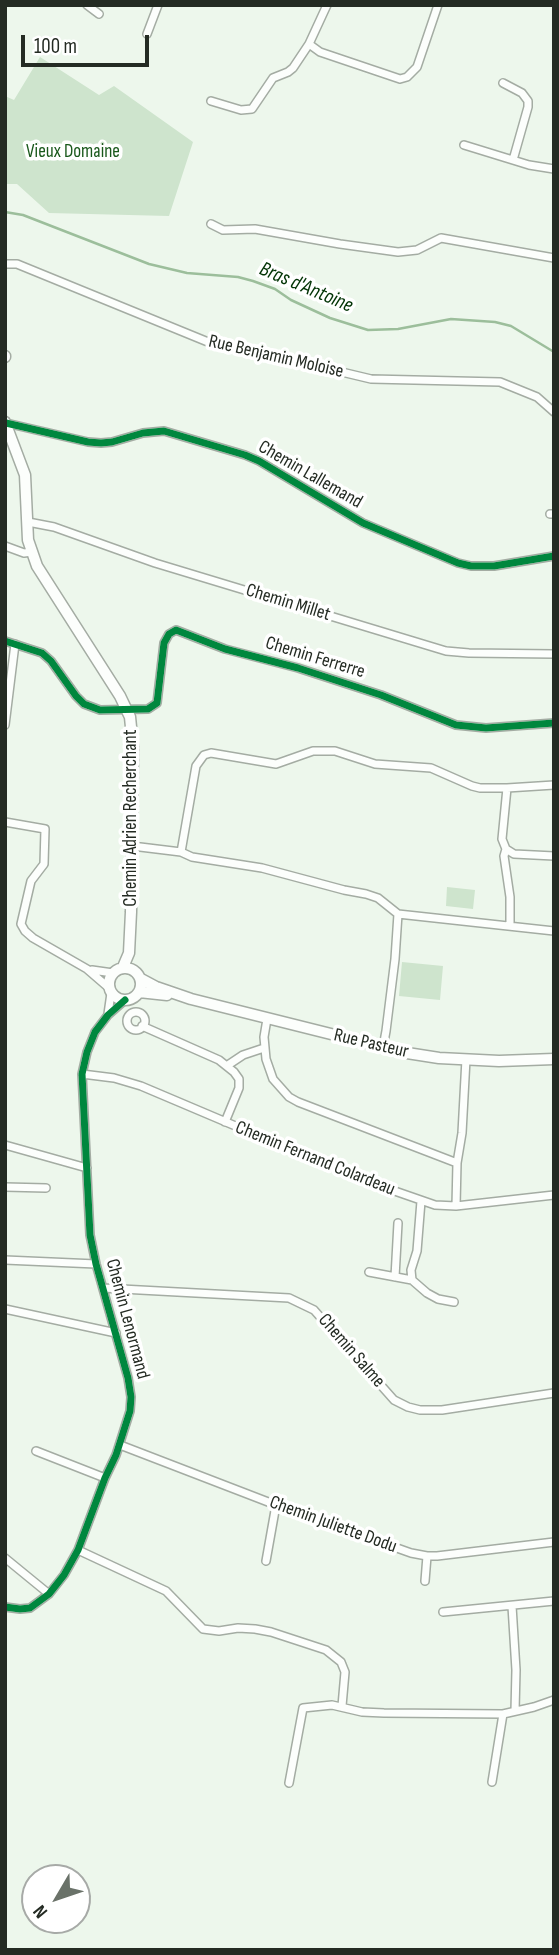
<!DOCTYPE html>
<style>
body{margin:0}
#map{position:relative;width:559px;height:1955px;overflow:hidden;background:#edf7ec;font-family:"Sofia Sans Condensed",sans-serif}
canvas{display:block}
.frame{position:absolute;inset:0;border:7px solid #242b23;pointer-events:none}
.north{position:absolute;left:21px;top:1864px;width:70px;height:70px;box-sizing:border-box;background:#fff;border:2px solid #a7aaa7;border-radius:50%;rotate:231deg;font-size:19px;font-weight:700;line-height:28px;text-align:center;color:#242b23}
.north::after{content:'';display:block;margin:auto;width:24px;height:32px;background:#6a7269;clip-path:polygon(50% 0,100% 100%,50% 72%,0 100%)}
.scale{position:absolute;left:21px;top:35px;width:128px;height:32px;box-sizing:border-box;border:4px solid #242b23;border-top:0;padding-left:9px;font-size:21px;line-height:24px;white-space:nowrap;color:#242b23;-webkit-text-stroke:5px #fff;paint-order:stroke}
</style>
<div id="map">
<canvas width="559" height="1955"></canvas>
<div class="frame"></div>
<div class="north">N</div>
<div class="scale">100 m</div>
</div>
<script>
const ctx = document.querySelector('canvas').getContext('2d');
ctx.lineJoin = 'round';
function fill(path, color) {
  ctx.fillStyle = color;
  ctx.fill(path, 'evenodd');
}
function poly(rows) {
  const path = new Path2D();
  for (const r of rows) {
    if (r.length === 3) {
      path.moveTo(r[0] + r[2], r[1]);
      path.arc(r[0], r[1], r[2], 0, 2 * Math.PI);
      continue;
    }
    path.moveTo(r[0], r[1]);
    for (let i = 2; i < r.length; i += 2) path.lineTo(r[i], r[i + 1]);
  }
  return path;
}
function strokePath(path, color, width, dash) {
  ctx.strokeStyle = color;
  ctx.lineWidth = width;
  ctx.lineCap = dash ? 'butt' : 'round';
  ctx.setLineDash(dash || []);
  ctx.stroke(path);
}
function label(font, color, halo, rows, align = 'center') {
  ctx.font = font + ' "Sofia Sans Condensed",sans-serif';
  ctx.lineWidth = 7;
  ctx.setLineDash([]);
  ctx.textBaseline = 'middle';
  ctx.strokeStyle = halo;
  ctx.fillStyle = color;
  for (const [text, x, y, turn = 0] of rows) {
    ctx.save();
    ctx.translate(x, y);
    ctx.rotate((+turn || 0) * Math.PI / 180);
    ctx.textAlign = isNaN(turn) ? turn : align;
    if (halo) ctx.strokeText(text, 0, 0);
    ctx.fillText(text, 0, 0);
    ctx.restore();
  }
}
fill(poly([
 [40,57,99,95,114,86,193,142,169,216,49,213,17,184,5,184,5,96,14,100],
 [447,887,475,890,473,909,446,906],
 [402,962,443,966,440,1000,399,996]
]), '#cee4cd');
strokePath(poly([
 [5,212,23,215,149,264,187,273,238,277,253,281,275,289,291,300,330,318,368,330,398,329,451,319,495,322,511,326,554,352]
]), '#9cbe9b', 2.5);
const street = poly([
 [87,5,99,14],
 [147,34,158,5],
 [309,44,320,52,400,79,407,77,417,67,438,5],
 [503,83,522,93,528,101,528,107,513,160],
 [211,101,241,110,252,109,273,78,288,72,293,68,309,44,327,5],
 [464,145,529,165,554,169],
 [211,224,223,230,255,229,340,244,398,252,417,250,441,238,554,258],
 [5,264,17,264,208,342,220,343,371,379,500,382,537,397,554,412],
 [6,423,88,442,101,443,112,442,143,433,164,431,245,455,259,461,363,523,458,563,471,566,494,566,554,556],
 [550,514,554,514],
 [28,522,54,527,155,563,446,651,469,653,554,654],
 [5,546,24,553,32,552],
 [5,641,42,653,51,661,76,696,84,704,100,710,148,709,157,703,164,643,169,634,176,630,225,649,298,668,381,695,456,725,486,728,554,723],
 [5,725,15,644],
 [507,788,502,839,506,849,504,856,510,897,510,926],
 [5,822,45,829,44,864,31,881,21,924,25,931,33,938,87,969,109,988],
 [132,846,181,852,192,857,262,868,344,890,366,894,378,898,398,914,554,931],
 [506,849,514,854,554,856],
 [181,852,196,766,204,755,211,753,276,764,313,751,335,751,375,764,431,768,472,786,480,788,507,788,554,785],
 [92,970,113,973],
 [136,1021,9],
 [108,1014,111,993],
 [267,1019,264,1037,266,1059,273,1079,289,1097,298,1102,457,1163],
 [142,1026,219,1060,234,1072,239,1079,239,1088,225,1122],
 [383,1047,386,1031,395,959,398,914],
 [228,1065,243,1055,264,1048],
 [82,1074,114,1078,141,1086,363,1180,435,1205,456,1206,554,1195],
 [5,1145,87,1168],
 [5,1187,46,1188],
 [456,1206,457,1163,462,1133,466,1059],
 [5,1260,96,1264],
 [369,1272,412,1280,427,1293,438,1299,454,1302],
 [395,1277,398,1223],
 [412,1280,411,1270,417,1251,421,1201],
 [103,1288,289,1298,314,1310,394,1400,408,1407,420,1410,442,1410,554,1393],
 [5,1309,116,1333],
 [120,1445,276,1505,411,1553,427,1556,437,1556,554,1542],
 [36,1451,105,1478],
 [78,1550,166,1591,203,1629,219,1631,238,1628,255,1629,271,1632,326,1650,341,1662,345,1672,342,1706],
 [5,1558,49,1594],
 [266,1561,276,1505],
 [425,1581,427,1556],
 [512,1606,516,1670,515,1711],
 [5,1607,20,1609,30,1608,49,1594,64,1575,78,1550,105,1478,116,1455,130,1411,131,1397,128,1378,96,1264,90,1235,82,1074,87,1052,95,1032,108,1015,125,1000],
 [443,1612,554,1601],
 [492,1782,503,1714],
 [289,1783,303,1708,332,1705,362,1712,384,1713,503,1714,534,1707,554,1700]
]);
const secondary = poly([
 [5,356,5,357],
 [5,422,25,475,28,540,37,566,120,696,130,717,133,747,131,912,129,953,123,967],
 [125,984,16],
 [141,979,156,987,191,999,407,1053,439,1058,499,1061,554,1059],
 [139,992,167,995]
]);
strokePath(street, '#a4aca3', 10);
strokePath(secondary, '#a4aca3', 13);
strokePath(street, '#fcfefc', 7);
strokePath(secondary, '#fcfefc', 10);
strokePath(poly([
 [6,423,88,442,101,443,112,442,143,433,164,431,245,455,259,461,363,523,458,563,471,566,494,566,554,556],
 [5,641,42,653,51,661,76,696,84,704,100,710,148,709,157,703,164,643,169,634,176,630,225,649,298,668,381,695,456,725,486,728,554,723],
 [5,1607,20,1609,30,1608,49,1594,64,1575,78,1550,105,1478,116,1455,130,1411,131,1397,128,1378,96,1264,90,1235,82,1074,87,1052,95,1032,108,1015,125,1000]
]), '#00873e', 7);
label('19px', '#19581b', '#fff', [
 ["Vieux Domaine",73,152]
]);
label('19px', '#242b23', '#fff', [
 ["Rue Benjamin Moloise",276,357,13],
 ["Chemin Lallemand",310,475,30],
 ["Chemin Millet",288,603,17],
 ["Chemin Ferrerre",315,658,17],
 ["Chemin Adrien Recherchant",131,818,-90],
 ["Rue Pasteur",371,1044,13],
 ["Chemin Fernand Colardeau",315,1159,22],
 ["Chemin Lenormand",127,1319,75],
 ["Chemin Salme",351,1351,49],
 ["Chemin Juliette Dodu",333,1525,20]
]);
label('italic 21px', '#023405', '#fff', [
 ["Bras d'Antoine",306,288,23]
]);
</script>
